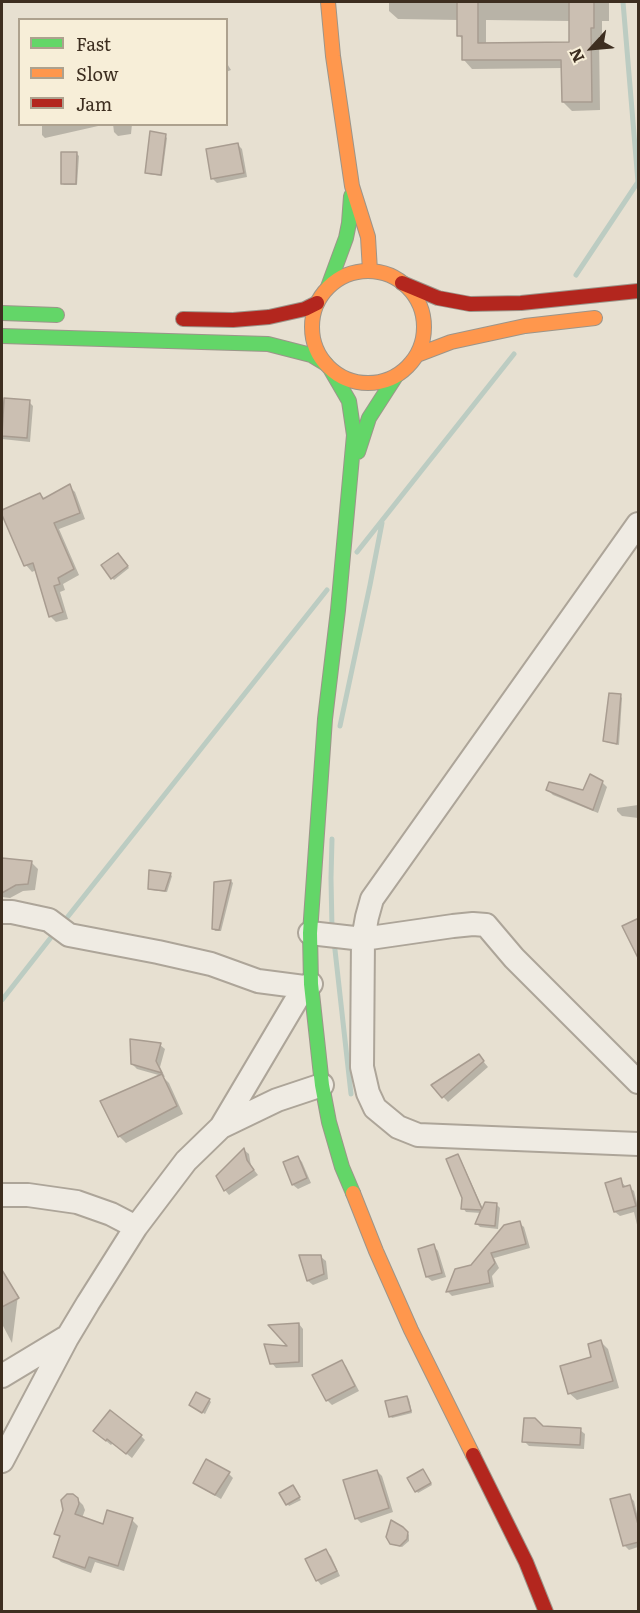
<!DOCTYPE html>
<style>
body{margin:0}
#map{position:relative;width:640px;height:1613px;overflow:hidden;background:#e7e0d1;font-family:Literata,serif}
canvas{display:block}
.frame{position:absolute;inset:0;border:3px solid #3d2e20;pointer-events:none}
.legend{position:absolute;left:18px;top:18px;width:210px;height:108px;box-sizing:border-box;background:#f7eed8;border:2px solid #ada18e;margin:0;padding:8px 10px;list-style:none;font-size:18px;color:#3d2e20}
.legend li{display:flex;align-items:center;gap:12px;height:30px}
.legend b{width:30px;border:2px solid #ada18e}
.north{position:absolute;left:562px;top:18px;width:60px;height:60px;-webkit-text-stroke:4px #f7eed8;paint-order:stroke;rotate:244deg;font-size:16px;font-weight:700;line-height:24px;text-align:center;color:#3d2e20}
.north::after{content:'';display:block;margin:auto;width:21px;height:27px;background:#3d2e20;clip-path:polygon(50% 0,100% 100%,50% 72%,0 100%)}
</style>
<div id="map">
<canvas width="640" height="1613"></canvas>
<div class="frame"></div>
<ul class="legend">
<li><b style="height:8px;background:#63d668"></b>Fast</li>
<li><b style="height:8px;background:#ff974d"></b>Slow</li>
<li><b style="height:8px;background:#b3261e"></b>Jam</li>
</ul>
<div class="north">N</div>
</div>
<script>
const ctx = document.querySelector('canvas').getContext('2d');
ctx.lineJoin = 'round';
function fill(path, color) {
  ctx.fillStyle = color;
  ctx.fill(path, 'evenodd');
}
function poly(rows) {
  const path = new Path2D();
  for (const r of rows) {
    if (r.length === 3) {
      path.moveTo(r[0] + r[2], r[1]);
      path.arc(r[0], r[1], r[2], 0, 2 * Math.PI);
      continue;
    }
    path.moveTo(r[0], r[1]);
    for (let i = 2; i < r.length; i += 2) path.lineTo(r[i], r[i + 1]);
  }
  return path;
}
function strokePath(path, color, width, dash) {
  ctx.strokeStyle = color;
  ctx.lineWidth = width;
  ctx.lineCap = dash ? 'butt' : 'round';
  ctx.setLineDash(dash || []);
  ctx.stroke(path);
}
fill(poly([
 [389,2,609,2,609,21,602,21,602,36,599,36,600,110,572,111,563,102,563,68,472,69,464,60,463,40,459,35,459,20,398,19,389,11],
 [486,20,570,21,571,44,486,45],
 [226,62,231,70,226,72],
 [42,124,107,124,45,138,42,135],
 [113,124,132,124,131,134,118,136,114,132],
 [165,136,167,138,162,176,148,174,146,172],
 [238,145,242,149,247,177,217,183,212,178],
 [77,154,79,156,77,185,64,185,62,183],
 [29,402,33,406,30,442,2,439,2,424],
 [69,486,75,492,85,519,59,529,79,575,63,584,65,590,60,592,68,619,56,622,50,616,36,570,32,572,26,565,2,511,40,494,45,499],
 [120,556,129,568,114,580,112,578],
 [620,696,622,698,619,745,606,742,604,740],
 [602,782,607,787,598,813,553,795,548,790,583,792],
 [638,805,638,818,622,816,617,811,617,808],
 [2,858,31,862,38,869,35,890,23,891,10,898,2,897],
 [170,874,172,876,167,892,151,890,149,888],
 [231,881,233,883,221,931,215,931,213,928,216,883],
 [160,1045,165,1049,160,1067,165,1077,162,1076,169,1083,183,1114,126,1143,119,1136,162,1076,137,1069,132,1064],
 [483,1061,488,1067,448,1102,433,1086],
 [244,1150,249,1154,251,1166,258,1175,229,1195,225,1190,218,1176],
 [457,1156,461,1160,483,1209,496,1204,500,1208,498,1229,480,1227,477,1224,481,1213,466,1212,463,1208,463,1198],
 [298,1157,302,1162,311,1183,298,1189,293,1185,285,1163],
 [620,1180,626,1187,629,1187,634,1191,638,1207,638,1229,634,1212,620,1216,615,1212],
 [519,1223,524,1227,530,1248,494,1258,499,1268,492,1276,494,1287,452,1296,448,1292,456,1270,472,1266],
 [434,1246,438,1251,446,1277,432,1281,427,1277],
 [301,1257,321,1257,326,1261,328,1279,313,1285,308,1281],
 [14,1291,18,1295,12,1343,2,1324,2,1297],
 [299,1324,303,1329,303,1367,276,1368,272,1363,290,1347],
 [601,1342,608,1349,619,1388,577,1400,569,1393,593,1358],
 [342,1362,346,1366,359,1391,332,1405,327,1400],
 [407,1397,409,1399,412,1413,392,1418,390,1416],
 [209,1400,211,1402,205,1414,190,1405],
 [580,1430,585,1434,584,1449,529,1446,524,1441],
 [100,1436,141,1436,145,1440,132,1458,113,1443,111,1445],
 [377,1471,382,1476,393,1512,361,1523,356,1518],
 [425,1473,432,1485,418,1493,409,1478],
 [229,1474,233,1478,221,1499,200,1487,195,1482],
 [294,1489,301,1500,289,1506,281,1494],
 [629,1496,634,1501,638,1518,638,1547,629,1550,624,1545],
 [77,1499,83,1505,85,1510,82,1518,104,1526,132,1520,138,1526,124,1571,95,1562,91,1573,61,1562,55,1556,61,1538,56,1534],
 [405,1530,409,1535,409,1541,402,1547,394,1545,391,1543],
 [326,1551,331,1556,340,1576,321,1585,317,1580]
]), '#0003');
strokePath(poly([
 [576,275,638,182,623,2],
 [357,552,514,354],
 [340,726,370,585,382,523],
 [332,839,331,878,332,929],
 [62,924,327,590],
 [334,941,351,1094],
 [2,1000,56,931]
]), '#bcccc2', 5);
const building = poly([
 [457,2,478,2,478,43,569,42,569,2,594,2,594,28,591,28,592,102,562,102,561,60,462,60,462,36,457,36,457,2],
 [150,131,166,134,161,175,145,173,150,131],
 [238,143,244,173,211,179,206,149,238,143],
 [61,152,77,152,76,184,61,184,61,152],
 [4,398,30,400,27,438,2,436,4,398],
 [70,484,80,513,54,523,74,569,58,578,60,584,54,586,63,612,49,617,33,563,24,566,2,515,2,510,40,493,43,499,70,484],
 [118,553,128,566,111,579,101,565,118,553],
 [609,693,621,694,617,744,603,741,609,693],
 [590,774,603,781,593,810,546,790,549,782,583,790,590,774],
 [2,858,32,861,28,884,16,885,2,893,2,858],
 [149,870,171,873,165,891,148,889,149,870],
 [231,880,219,930,212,929,214,882,231,880],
 [639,918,639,960,622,926,639,918],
 [130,1039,161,1043,156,1061,162,1073,131,1064,130,1039],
 [479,1054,484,1061,442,1098,431,1085,479,1054],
 [162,1074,177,1106,118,1137,100,1101,162,1074],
 [244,1148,247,1160,254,1170,224,1191,216,1176,244,1148],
 [458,1154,482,1209,485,1202,497,1203,495,1226,475,1224,481,1210,461,1209,462,1198,446,1159,458,1154],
 [298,1156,307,1178,292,1185,283,1162,298,1156],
 [621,1178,623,1187,630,1185,636,1206,614,1212,605,1183,621,1178],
 [520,1221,526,1244,491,1253,495,1263,488,1271,490,1283,446,1292,455,1269,471,1265,504,1225,520,1221],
 [434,1244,442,1273,426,1277,418,1249,434,1244],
 [299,1255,321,1255,324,1274,307,1281,299,1255],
 [2,1270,19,1298,2,1307,2,1270],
 [299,1323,299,1362,270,1364,264,1344,287,1346,268,1325,299,1323],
 [601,1340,613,1381,568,1394,560,1366,591,1357,588,1344,601,1340],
 [342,1360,355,1386,326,1401,312,1375,342,1360],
 [196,1392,210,1399,202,1413,189,1405,196,1392],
 [407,1396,411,1411,389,1417,385,1401,407,1396],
 [110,1410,142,1435,126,1454,107,1439,106,1441,93,1431,110,1410],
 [524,1418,535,1418,543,1426,581,1428,580,1445,522,1442,524,1418],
 [206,1459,230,1472,215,1495,193,1483,206,1459],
 [423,1469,431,1483,415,1492,407,1478,423,1469],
 [377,1470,389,1508,355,1519,343,1480,377,1470],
 [293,1485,300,1497,286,1505,279,1493,293,1485],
 [67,1494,73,1494,78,1498,79,1504,75,1514,103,1524,107,1510,133,1518,118,1566,89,1557,85,1568,53,1557,60,1536,54,1534,63,1510,61,1500,67,1494],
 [630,1494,639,1528,639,1542,623,1546,610,1499,630,1494],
 [391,1520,403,1527,408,1532,407,1539,400,1546,390,1544,386,1537,391,1520],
 [326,1549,337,1571,316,1581,305,1559,326,1549]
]);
fill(building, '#cbbfb2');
strokePath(building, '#a89c90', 1.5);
const street = poly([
 [638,524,372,899,367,917,363,939,453,926,473,924,486,925,514,958,638,1082],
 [2,912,12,912,49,920,69,935,158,952,211,964,258,981,304,987,311,984],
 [310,933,363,939,362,1067,368,1093,375,1108,398,1127,418,1135,638,1144],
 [221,1127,304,987],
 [2,1195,28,1195,77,1202,111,1214,136,1227],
 [2,1376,65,1338],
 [2,1461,67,1338,88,1303,136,1227,186,1161,221,1127,277,1100,322,1085]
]);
const fast = poly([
 [328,287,346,238,349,223,351,196],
 [2,313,57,315],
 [2,336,268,344,311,355,326,364],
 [331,370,349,401,354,435,338,610,325,719,310,933,311,984,322,1085,329,1122,342,1167,353,1193],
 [358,452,369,418,396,376]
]);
const slow = poly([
 [328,2,333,56,352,186,368,237,370,271],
 [368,327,56],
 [417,355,451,342,525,326,595,318],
 [353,1193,376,1251,411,1330,473,1455]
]);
const jam = poly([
 [402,283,438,298,470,304,521,303,638,291],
 [183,319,233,320,269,317,305,309,317,303],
 [473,1455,526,1562,546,1612]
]);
strokePath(street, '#ada599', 26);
strokePath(fast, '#9c958a', 16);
strokePath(slow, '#9c958a', 16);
strokePath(jam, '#9c958a', 16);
strokePath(street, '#efebe3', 22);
strokePath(fast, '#63d668', 14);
strokePath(slow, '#ff974d', 14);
strokePath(jam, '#b3261e', 14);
</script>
